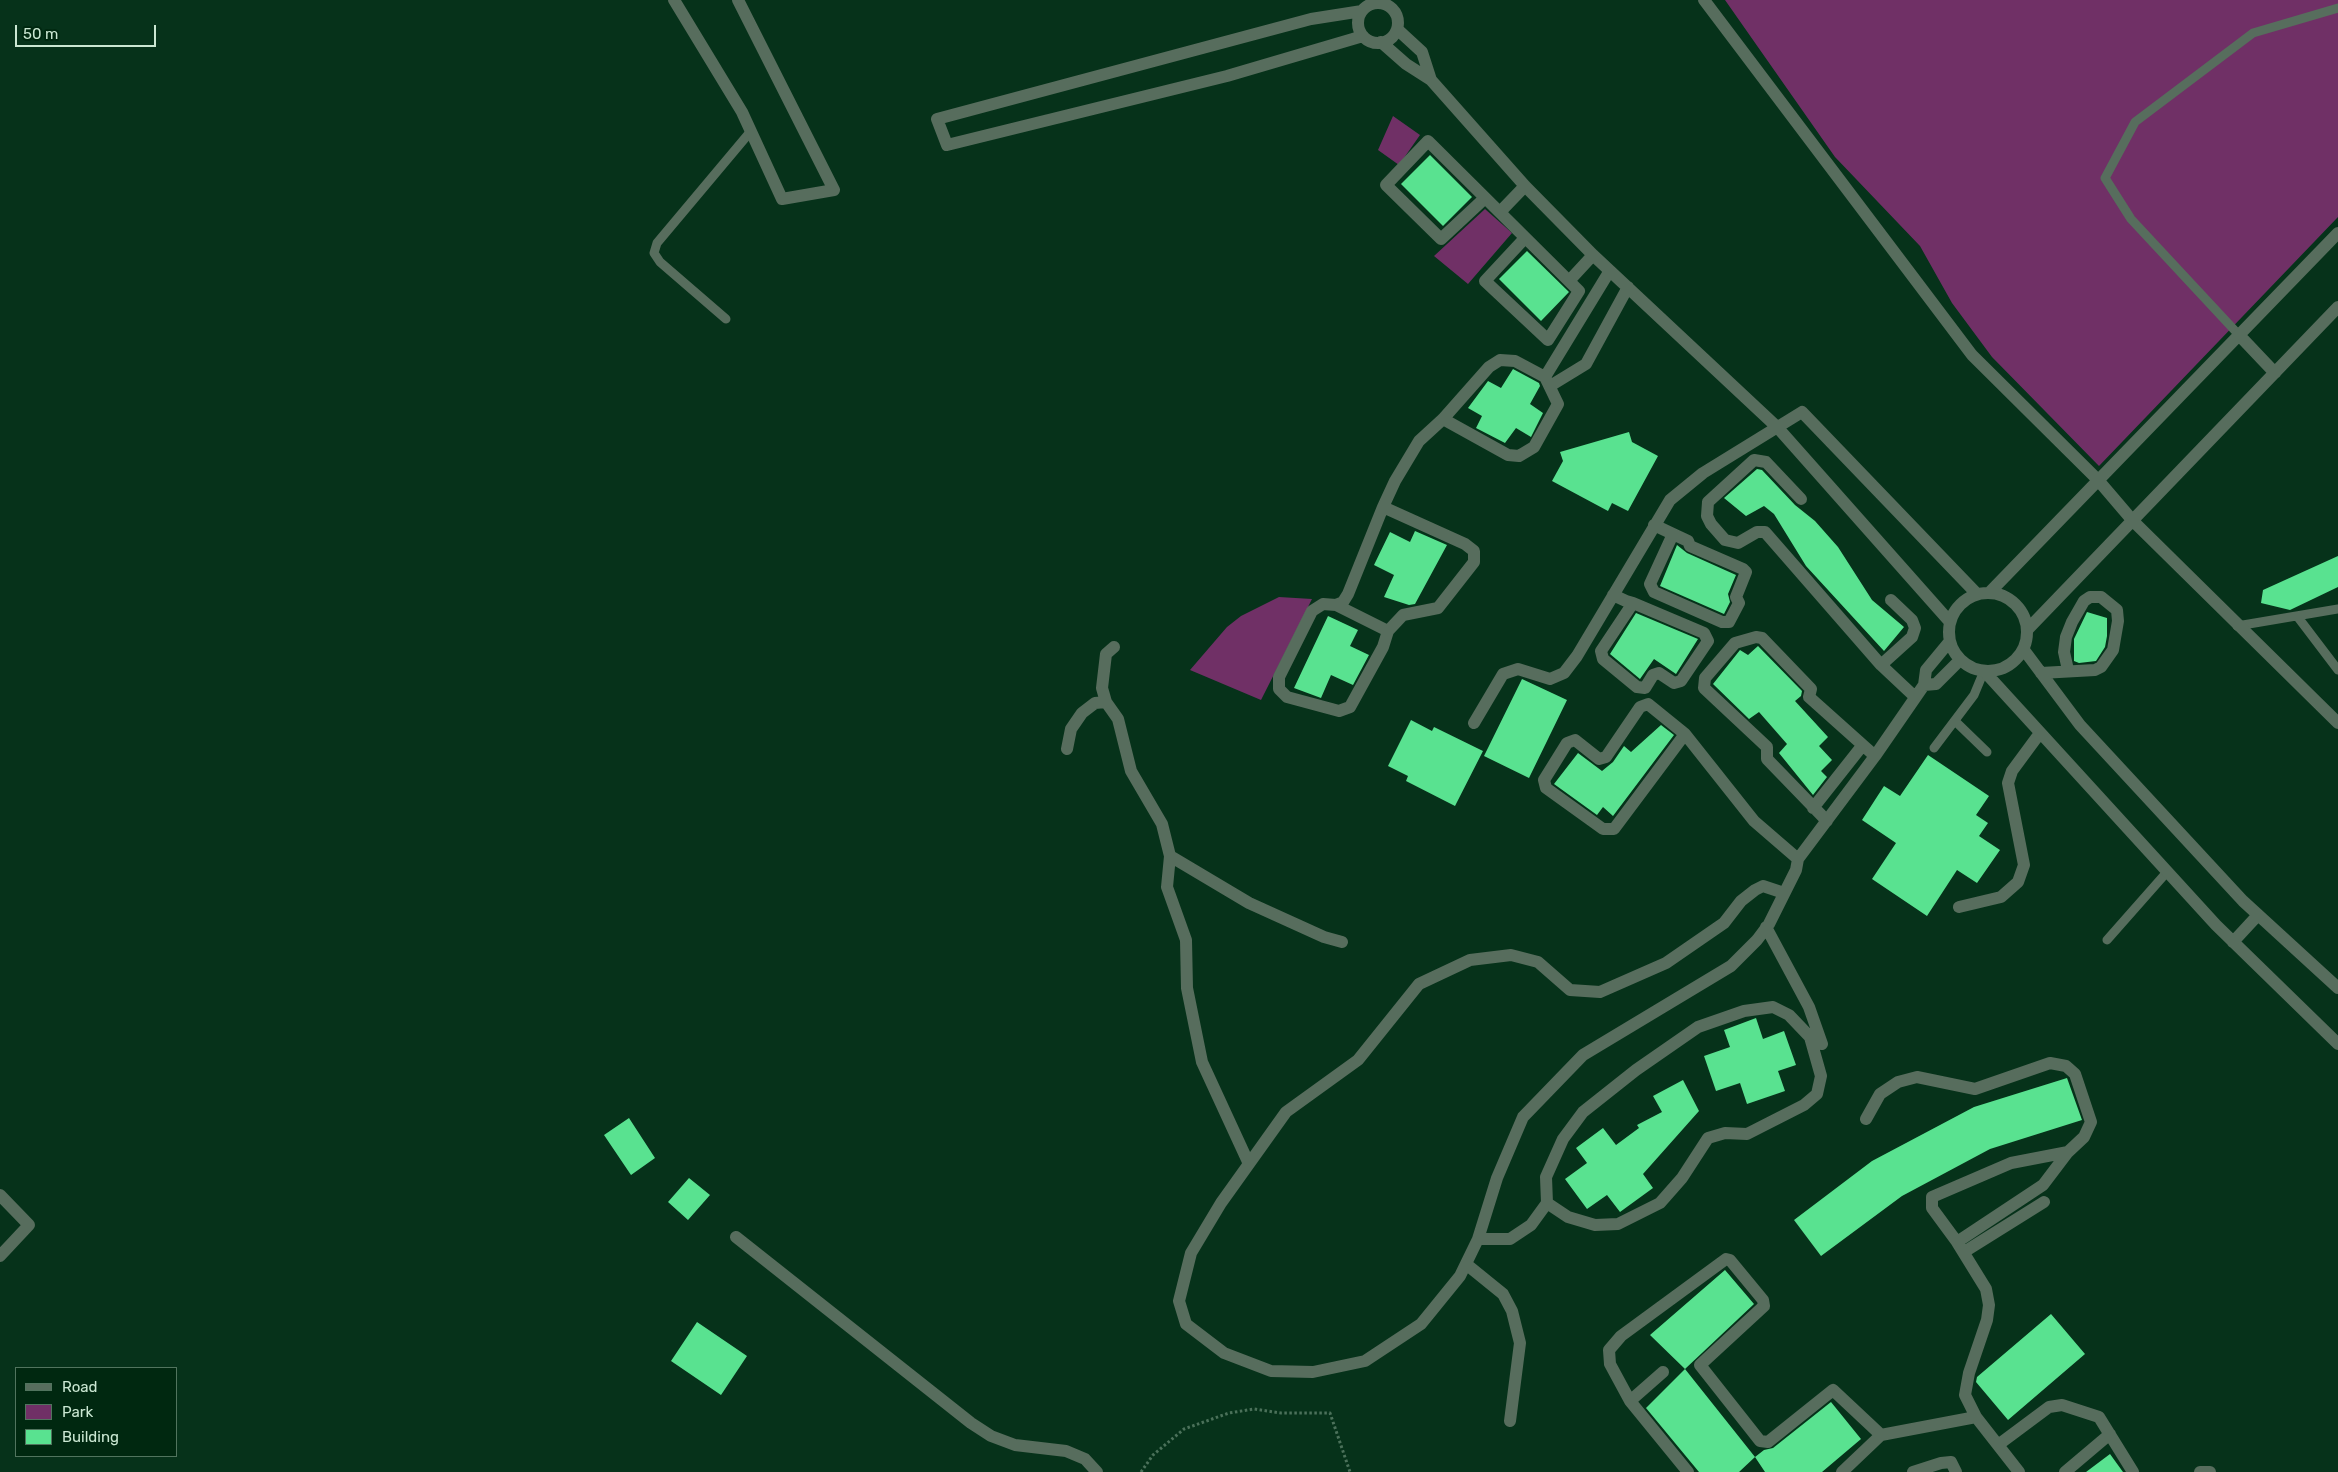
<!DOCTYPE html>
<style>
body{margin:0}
#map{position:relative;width:2338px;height:1472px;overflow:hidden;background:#06321a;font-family:Rubik,sans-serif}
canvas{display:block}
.legend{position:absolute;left:15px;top:1367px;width:162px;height:90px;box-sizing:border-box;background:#002810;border:1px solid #51745e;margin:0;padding:6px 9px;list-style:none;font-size:15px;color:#cae7d2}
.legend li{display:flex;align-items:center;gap:10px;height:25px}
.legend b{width:25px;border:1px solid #51745e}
.scale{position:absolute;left:15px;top:25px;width:141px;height:22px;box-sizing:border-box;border:2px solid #cae7d2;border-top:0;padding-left:6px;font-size:15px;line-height:18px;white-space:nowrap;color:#cae7d2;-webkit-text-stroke:4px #002810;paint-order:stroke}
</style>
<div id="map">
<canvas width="2338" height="1472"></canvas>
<ul class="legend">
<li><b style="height:6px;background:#576d5d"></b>Road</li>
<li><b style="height:14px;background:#703066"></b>Park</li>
<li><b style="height:14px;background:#59e290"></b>Building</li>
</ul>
<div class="scale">50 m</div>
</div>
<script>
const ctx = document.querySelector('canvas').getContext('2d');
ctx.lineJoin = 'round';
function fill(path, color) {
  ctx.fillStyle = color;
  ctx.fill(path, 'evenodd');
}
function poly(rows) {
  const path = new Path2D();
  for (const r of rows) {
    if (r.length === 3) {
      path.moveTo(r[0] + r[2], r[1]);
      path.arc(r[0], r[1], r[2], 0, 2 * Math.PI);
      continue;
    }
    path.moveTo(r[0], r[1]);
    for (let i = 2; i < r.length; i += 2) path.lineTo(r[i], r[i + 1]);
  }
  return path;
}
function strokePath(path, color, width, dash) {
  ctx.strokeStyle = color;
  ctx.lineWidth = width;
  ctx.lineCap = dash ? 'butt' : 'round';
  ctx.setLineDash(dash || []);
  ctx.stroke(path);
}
fill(poly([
 [1725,0,2338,0,2338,217,2099,466,1992,357,1952,303,1920,246,1835,157],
 [1393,116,1420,135,1399,165,1378,150],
 [1485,209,1512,233,1468,284,1434,256],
 [1279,597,1312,599,1261,700,1190,670,1227,627,1241,616]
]), '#703066');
fill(poly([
 [1430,155,1472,197,1443,226,1401,184],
 [1527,251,1569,292,1541,321,1499,279],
 [1513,369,1539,383,1540,386,1530,404,1543,413,1531,437,1516,428,1505,443,1476,428,1482,416,1468,408,1488,381,1501,388],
 [1629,432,1632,442,1658,456,1628,511,1612,503,1608,511,1552,481,1563,461,1560,452],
 [1757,469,1762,470,1795,505,1815,521,1838,547,1872,600,1904,627,1884,651,1806,566,1774,514,1764,506,1746,516,1724,498],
 [1415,531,1447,545,1415,604,1409,605,1384,597,1394,575,1374,565,1390,532,1410,542],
 [1677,545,1687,553,1736,575,1728,594,1730,602,1724,614,1660,586],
 [2338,556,2338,587,2290,610,2261,603,2263,590],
 [2087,612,2107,618,2107,636,2105,647,2096,661,2079,663,2074,661,2074,639],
 [1636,613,1698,639,1676,674,1654,659,1640,679,1610,654],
 [1328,616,1358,630,1350,646,1369,655,1353,685,1331,675,1321,698,1294,688],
 [1758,646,1802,691,1801,696,1795,701,1828,737,1819,746,1832,760,1821,771,1827,777,1813,795,1779,753,1787,744,1759,712,1749,719,1713,684,1740,650,1748,655],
 [1522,679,1567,700,1529,778,1484,756],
 [1411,720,1432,731,1434,727,1483,751,1455,806,1406,781,1408,776,1388,766],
 [1661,725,1674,735,1613,816,1603,807,1597,815,1554,784,1578,753,1602,771,1613,762,1624,746,1631,752],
 [1928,755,1989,796,1976,815,1988,823,1979,836,2000,850,1977,883,1957,870,1927,916,1872,879,1896,843,1862,820,1884,786,1900,796],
 [1756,1018,1763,1039,1784,1031,1796,1065,1778,1071,1785,1091,1747,1104,1740,1083,1716,1091,1704,1056,1730,1047,1724,1030],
 [2067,1078,2082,1120,1990,1149,1902,1196,1821,1256,1794,1220,1872,1161,1974,1107],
 [1683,1080,1699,1111,1643,1174,1653,1188,1620,1212,1607,1195,1587,1209,1565,1179,1587,1163,1576,1148,1603,1128,1616,1145,1639,1128,1637,1125,1662,1112,1653,1096],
 [629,1118,655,1158,631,1175,604,1135],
 [689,1178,710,1195,688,1220,668,1202],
 [1725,1270,1754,1304,1685,1369,1650,1335],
 [2051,1314,2085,1354,2008,1420,1976,1382,1977,1377],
 [697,1322,747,1356,721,1395,671,1361],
 [1685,1369,1755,1457,1739,1472,1699,1472,1646,1408],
 [1831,1402,1861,1439,1822,1472,1765,1472,1755,1457,1764,1450,1773,1448],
 [2110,1454,2123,1472,2086,1472]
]), '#59e290');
strokePath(poly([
 [1141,1472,1153,1455,1184,1429,1229,1413,1254,1409,1281,1413,1330,1413,1350,1472]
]), '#4b715a', 3, [2.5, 2.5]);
strokePath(poly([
 [726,319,660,262,654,253,657,243,751,131],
 [2239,335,2131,219,2105,178,2135,122,2253,33,2338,8],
 [2297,616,2338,670],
 [2237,626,2338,609],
 [1955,721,1987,752],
 [1934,748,1974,695,1984,671],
 [2107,940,2167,872]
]), '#576d5d', 9);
strokePath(poly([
 [674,0,742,112,782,199,834,190,738,0],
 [1704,0,1972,355,2098,480,2133,521,2338,723],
 [1378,23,20],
 [1362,11,1311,19,937,119,947,145,1227,76,1363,36],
 [1397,29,1422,52,1431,80],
 [1381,42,1406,64,1431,80,1525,186,1593,255,1778,428,1950,622],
 [1485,198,1441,239,1386,185,1428,141,1579,291,1548,340,1485,281,1525,238],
 [1500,212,1525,186],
 [1569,281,1593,255],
 [2239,335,2275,373],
 [1545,377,1609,272],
 [1550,386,1586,364,1628,287],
 [1801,499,1766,462,1754,460,1708,502,1707,516,1711,524,1725,540,1738,543,1757,532,1765,532,1881,665,1914,696],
 [1383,507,1465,544,1474,551,1474,562,1438,608,1403,615,1388,631,1383,647,1350,707,1339,711,1287,697,1279,689,1279,677,1312,611,1323,604,1336,605,1343,602,1348,594,1383,507,1395,481,1419,441,1443,419,1489,367,1500,360,1515,361,1545,377,1558,404,1534,447,1519,456,1508,455,1443,419],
 [1654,525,1673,534,1688,541,1690,546,1743,569,1746,572,1736,597,1739,603,1729,622,1722,622,1654,592,1650,584,1673,534],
 [1990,592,2338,233],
 [1988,632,39],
 [1613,595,1626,601,1633,603,1704,633,1708,641,1681,681,1674,683,1659,673,1653,675,1645,688,1637,687,1603,659,1601,651,1633,603],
 [1336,605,1388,631],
 [2028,629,2338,307],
 [1114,647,1106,654,1102,688,1106,702,1118,719,1131,771,1162,824,1170,856,1167,887,1186,940,1187,988,1202,1062,1249,1164],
 [2024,650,2080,725,2243,901,2338,988],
 [1881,665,1912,637,1915,628,1912,620,1891,600],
 [1984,671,2216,925,2338,1044],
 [2041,673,2095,670,2101,667,2113,650,2118,621,2117,610,2101,597,2090,597,2084,601,2072,622,2066,637,2064,652,2068,670],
 [1924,685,1936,684,1960,660],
 [1474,723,1503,674,1518,669,1550,679,1564,673,1577,656,1670,500,1703,473,1802,412,1977,594],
 [1685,734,1648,704,1640,707,1606,757,1599,759,1575,740,1567,743,1544,780,1546,788,1603,829,1614,829,1685,734,1754,821,1798,859],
 [1067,749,1071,729,1082,713,1095,703,1106,702],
 [1813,808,1862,746],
 [1827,821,1767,759,1767,747,1704,688,1705,678,1735,643,1756,637,1762,638,1811,689,1809,697,1875,756],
 [1170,856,1249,903,1324,937,1342,942],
 [1784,893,1763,886,1755,890,1741,901,1724,923,1666,963,1600,992,1570,990,1538,962,1511,955,1470,960,1419,984,1358,1060,1286,1112,1221,1203,1191,1253,1179,1301,1186,1324,1224,1353,1271,1371,1313,1372,1365,1361,1421,1324,1460,1276,1478,1239,1497,1178,1523,1117,1583,1055,1731,966,1757,940,1769,924,1796,870,1798,859,1875,756,1924,685,1926,670,1950,641],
 [1959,907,2001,897,2018,882,2024,865,2008,783,2012,771,2040,733],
 [1766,927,1809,1007,1822,1044],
 [2233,942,2258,915],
 [1866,1119,1880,1094,1898,1082,1917,1077,1975,1089,2050,1063,2066,1066,2075,1074,2091,1122,2084,1137,2068,1152,2043,1185,1957,1242,1986,1289,1989,1305,1987,1320,1969,1373,1965,1395,1976,1417,2019,1472],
 [0,1195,29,1225,0,1256],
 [736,1237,971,1423,991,1436,1015,1445,1066,1451,1085,1459,1097,1472],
 [1478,1239,1510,1239,1531,1225,1547,1203,1546,1177,1563,1139,1583,1112,1636,1070,1698,1027,1744,1011,1773,1007,1789,1015,1810,1037,1821,1076,1817,1094,1804,1105,1747,1134,1725,1133,1708,1138,1682,1178,1660,1203,1618,1224,1595,1225,1568,1217,1547,1203],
 [1957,1242,1932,1208,1932,1197,2011,1163,2068,1152],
 [1964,1252,2044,1202],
 [1466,1264,1503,1294,1512,1311,1520,1343,1510,1421],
 [1630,1401,1663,1372],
 [1998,1445,2049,1407,2062,1405,2099,1417,2133,1472],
 [1688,1472,1630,1401,1610,1364,1609,1350,1621,1336,1726,1259,1730,1260,1763,1300,1764,1306,1700,1365,1760,1441,1768,1442,1833,1390,1881,1435],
 [1842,1472,1881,1435,1976,1417],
 [1913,1472,1941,1463,1951,1462,1956,1472],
 [2065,1472,2110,1434],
 [2200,1472,2210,1472]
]), '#576d5d', 12);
</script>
